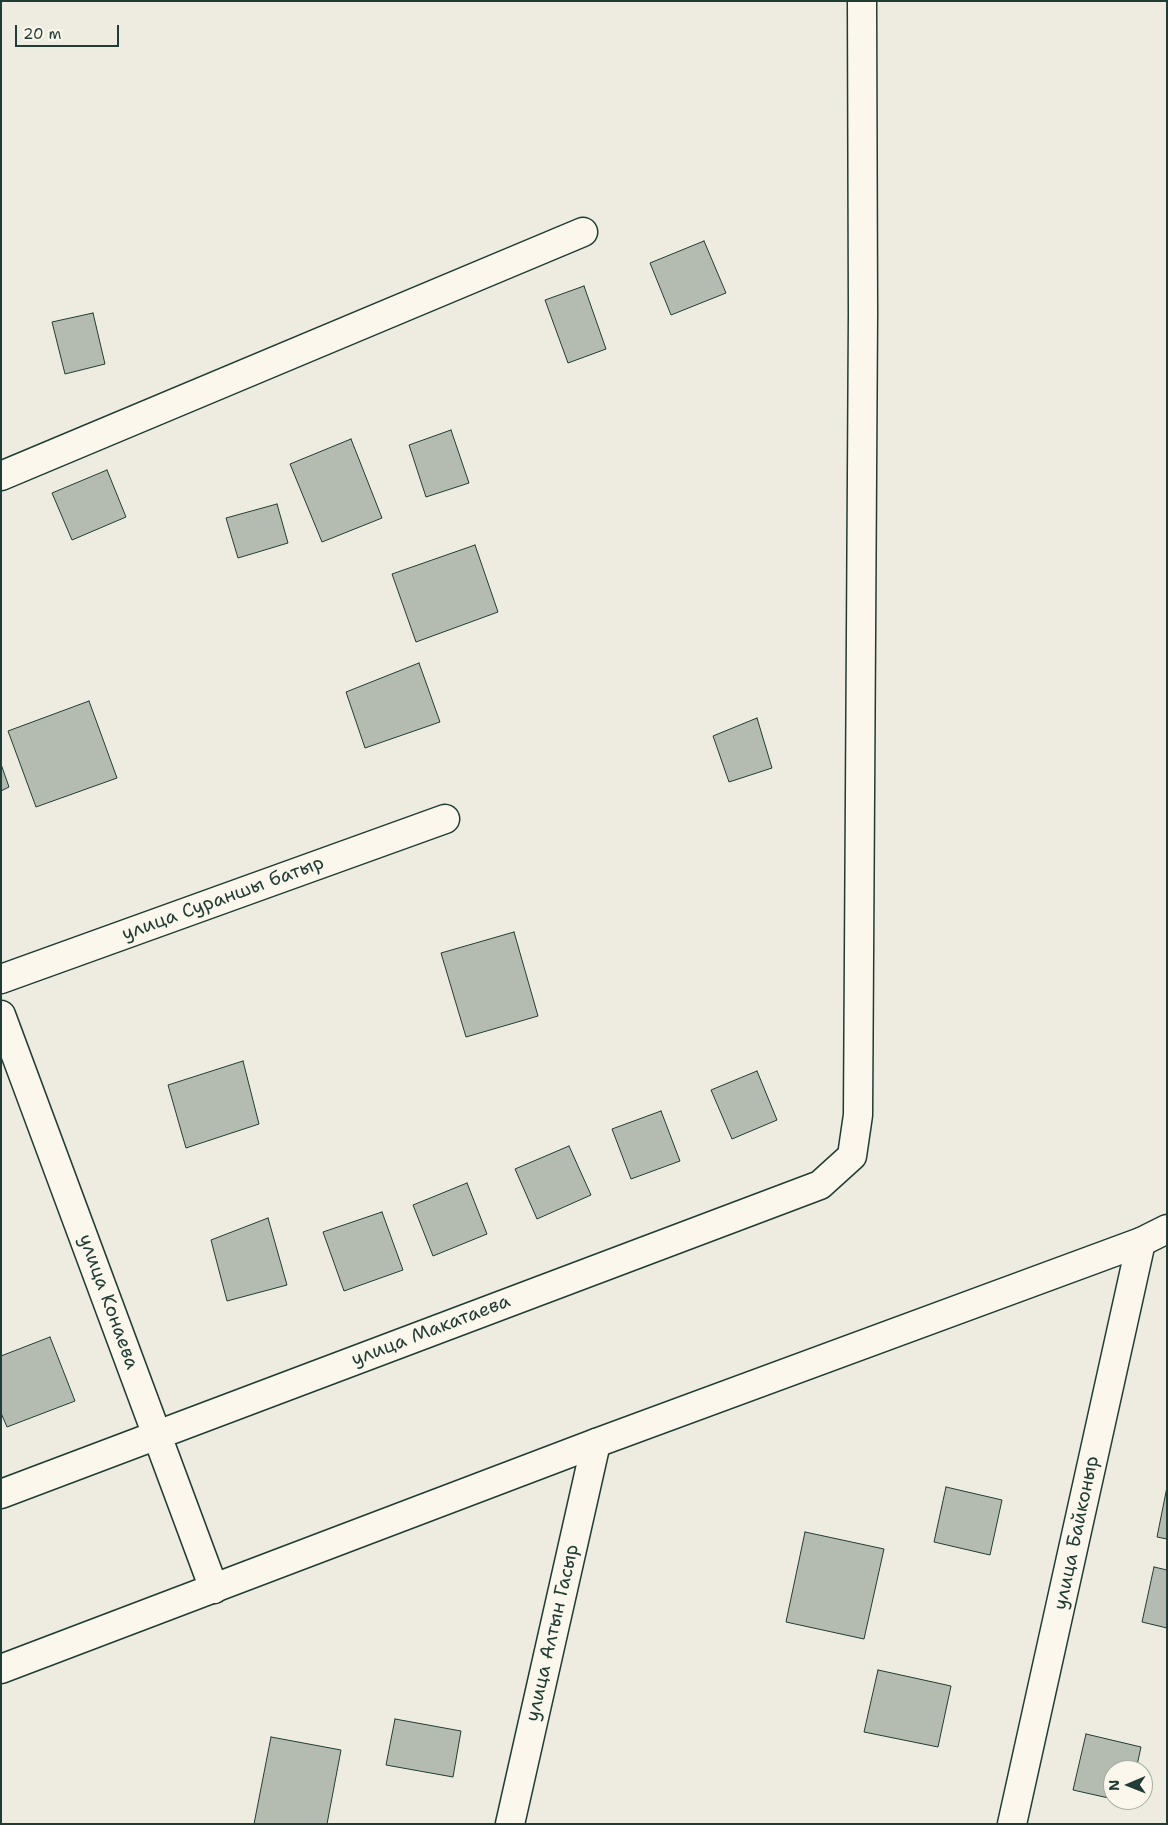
<!DOCTYPE html>
<meta charset="utf-8">
<style>
body{margin:0}
#map{position:relative;width:1168px;height:1825px;overflow:hidden;background:#eeece1;font-family:"Shantell Sans",sans-serif}
canvas{display:block}
.frame{position:absolute;inset:0;border:2px solid #1f3d34;pointer-events:none}
.north{position:absolute;left:1103px;top:1760px;width:50px;height:50px;box-sizing:border-box;background:#fbf7ec;border:1px solid #a3ada2;border-radius:50%;rotate:269deg;font-size:14px;font-weight:700;line-height:20px;text-align:center;color:#1f3d34}
.north::after{content:'';display:block;margin:auto;width:18px;height:22px;background:#1f3d34;clip-path:polygon(50% 0,100% 100%,50% 72%,0 100%)}
.scale{position:absolute;left:15px;top:25px;width:104px;height:22px;box-sizing:border-box;border:2px solid #1f3d34;border-top:0;padding-left:6px;font-size:15px;line-height:18px;white-space:nowrap;color:#1f3d34;-webkit-text-stroke:4px #fbf7ec;paint-order:stroke}
</style>
<div id="map">
<canvas width="1168" height="1825"></canvas>
<div class="frame"></div>
<div class="north">N</div>
<div class="scale">20 m</div>
</div>
<script>
const ctx = document.querySelector('canvas').getContext('2d');
ctx.lineJoin = 'round';
function fill(path, color) {
  ctx.fillStyle = color;
  ctx.fill(path, 'evenodd');
}
function poly(rows) {
  const path = new Path2D();
  for (const r of rows) {
    path.moveTo(r[0], r[1]);
    for (let i = 2; i < r.length; i += 2) path.lineTo(r[i], r[i + 1]);
  }
  return path;
}
function strokePath(path, color, width, dash) {
  ctx.strokeStyle = color;
  ctx.lineWidth = width;
  ctx.lineCap = dash ? 'butt' : 'round';
  ctx.setLineDash(dash || []);
  ctx.stroke(path);
}
function label(font, color, halo, rows, align = 'center') {
  ctx.font = font + ' "Shantell Sans",sans-serif';
  ctx.lineWidth = 4.5;
  ctx.setLineDash([]);
  ctx.textBaseline = 'middle';
  ctx.strokeStyle = halo;
  ctx.fillStyle = color;
  for (const [text, x, y, turn = 0] of rows) {
    ctx.save();
    ctx.translate(x, y);
    ctx.rotate((+turn || 0) * Math.PI / 180);
    ctx.textAlign = isNaN(turn) ? turn : align;
    if (halo) ctx.strokeText(text, 0, 0);
    ctx.fillText(text, 0, 0);
    ctx.restore();
  }
}
const building = poly([
 [704,241,726,293,671,315,650,263,704,241],
 [584,286,606,349,568,363,545,300,584,286],
 [93,313,105,364,65,374,52,322,93,313],
 [451,430,469,483,426,497,409,445,451,430],
 [351,439,382,518,322,542,290,464,351,439],
 [107,470,126,517,72,540,52,493,107,470],
 [277,504,288,543,238,558,226,518,277,504],
 [475,545,498,612,416,642,392,574,475,545],
 [419,663,440,722,365,748,346,692,419,663],
 [89,701,117,778,36,807,8,731,89,701],
 [757,718,772,768,729,782,713,736,757,718],
 [1,764,9,787,1,791,1,764],
 [514,932,538,1016,466,1037,441,953,514,932],
 [243,1061,259,1124,186,1148,168,1085,243,1061],
 [757,1071,777,1120,732,1139,711,1090,757,1071],
 [661,1111,680,1161,631,1179,612,1129,661,1111],
 [569,1146,591,1195,537,1219,515,1169,569,1146],
 [467,1183,487,1234,433,1256,413,1205,467,1183],
 [382,1212,403,1270,344,1291,323,1232,382,1212],
 [268,1218,287,1285,227,1301,211,1240,268,1218],
 [50,1337,75,1401,7,1427,1,1413,1,1356,50,1337],
 [946,1487,1002,1500,990,1555,934,1542,946,1487],
 [1167,1487,1167,1539,1157,1537,1167,1487],
 [805,1532,884,1549,864,1639,786,1622,805,1532],
 [1154,1567,1167,1570,1167,1628,1142,1622,1154,1567],
 [878,1670,951,1686,938,1747,864,1732,878,1670],
 [395,1719,461,1731,453,1777,386,1765,395,1719],
 [1086,1734,1141,1747,1136,1770,1113,1770,1113,1799,1073,1790,1086,1734],
 [271,1737,341,1750,327,1824,254,1824,271,1737]
]);
fill(building, '#b4bbb0');
strokePath(building, '#1f3d34', 1);
const minor = poly([
 [1,476,583,232],
 [1,979,445,819],
 [1,1015,214,1589],
 [1,1494,820,1185,852,1156,858,1115,863,314,862,1],
 [510,1824,596,1443],
 [1012,1824,1141,1242]
]);
const tertiary = poly([
 [1,1669,596,1443,1141,1242,1167,1229]
]);
strokePath(minor, '#1f3d34', 31);
strokePath(tertiary, '#1f3d34', 31);
strokePath(minor, '#fbf7ec', 28);
strokePath(tertiary, '#fbf7ec', 28);
label('19px', '#1f3d34', '#fbf7ec', [
 ["улица Сураншы батыр",223,899,-20],
 ["улица Конаева",108,1302,70],
 ["улица Макатаева",431,1331,-21],
 ["улица Байконыр",1077,1533,-78],
 ["улица Алтын Гасыр",553,1633,-77]
]);
</script>
